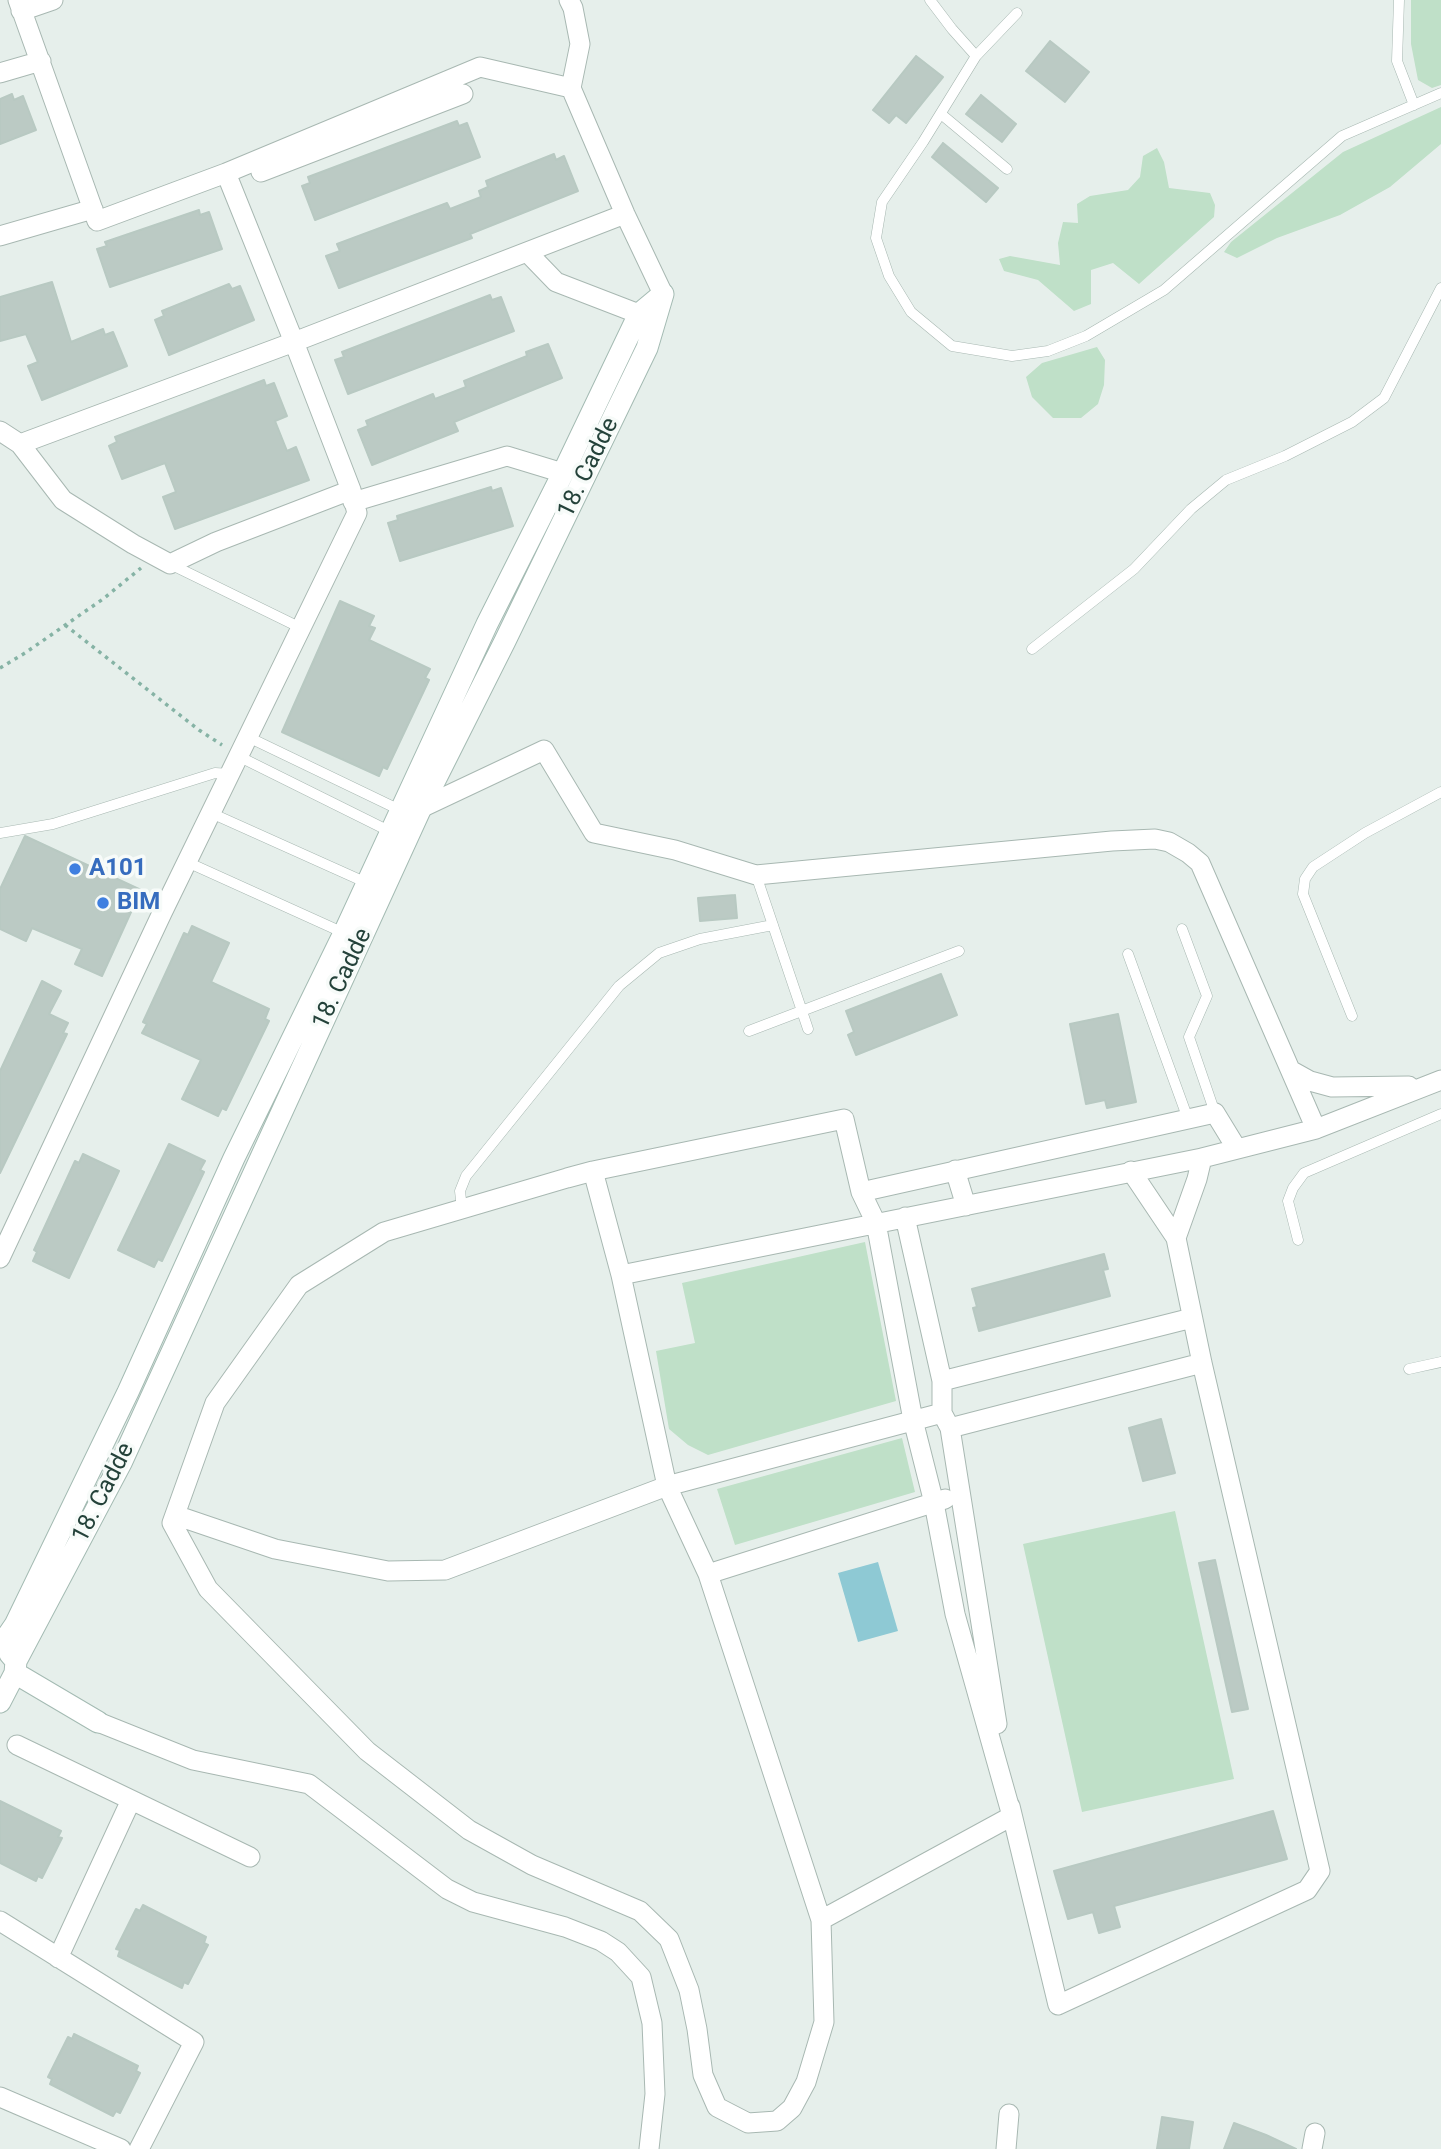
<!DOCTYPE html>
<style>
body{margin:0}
canvas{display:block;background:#e6efeb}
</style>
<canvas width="1441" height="2149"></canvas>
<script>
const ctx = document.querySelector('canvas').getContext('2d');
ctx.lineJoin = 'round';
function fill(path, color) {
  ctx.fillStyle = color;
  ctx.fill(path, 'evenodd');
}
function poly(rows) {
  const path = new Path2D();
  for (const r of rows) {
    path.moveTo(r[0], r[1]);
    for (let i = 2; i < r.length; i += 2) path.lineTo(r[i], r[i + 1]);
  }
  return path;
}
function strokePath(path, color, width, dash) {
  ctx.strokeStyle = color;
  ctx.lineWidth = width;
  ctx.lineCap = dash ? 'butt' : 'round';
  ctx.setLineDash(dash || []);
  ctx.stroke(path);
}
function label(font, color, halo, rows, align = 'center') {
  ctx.font = font + ' Roboto,sans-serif';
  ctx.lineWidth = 7;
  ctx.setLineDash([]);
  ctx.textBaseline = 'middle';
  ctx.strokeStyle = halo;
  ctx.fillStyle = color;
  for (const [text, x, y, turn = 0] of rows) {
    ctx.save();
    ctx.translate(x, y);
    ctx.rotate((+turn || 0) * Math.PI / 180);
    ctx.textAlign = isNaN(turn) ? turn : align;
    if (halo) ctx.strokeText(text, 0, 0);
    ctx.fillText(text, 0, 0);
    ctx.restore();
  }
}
fill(poly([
 [1411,0,1441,0,1441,85,1432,88,1418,80,1411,44],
 [1441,107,1441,144,1390,187,1340,215,1277,238,1237,258,1224,252,1231,242,1343,152],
 [1157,148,1164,162,1169,188,1210,193,1215,205,1214,217,1139,284,1113,263,1091,270,1091,304,1074,311,1038,280,1004,271,999,259,1010,256,1060,265,1058,243,1063,222,1078,223,1077,204,1090,196,1128,190,1140,177,1143,156],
 [1097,347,1105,360,1104,385,1098,404,1081,418,1053,418,1032,397,1026,377,1042,363],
 [865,1242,896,1401,708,1455,688,1445,669,1429,656,1351,695,1343,682,1283],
 [902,1438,915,1492,735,1545,717,1489],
 [1175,1511,1234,1779,1082,1812,1023,1544]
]), '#bfe0c8');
fill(poly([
 [878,1562,898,1631,858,1642,838,1573]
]), '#8ec9d4');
const building = poly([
 [1050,41,1089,72,1065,102,1026,71,1050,41],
 [916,56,943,77,906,123,896,115,889,123,873,110,916,56],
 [12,94,14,100,23,96,36,130,0,144,0,99,12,94],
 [981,95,1016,124,1002,142,966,114,981,95],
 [457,121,459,126,467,123,480,157,315,220,302,186,310,183,308,177,457,121],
 [943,143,998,188,986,202,932,157,943,143],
 [554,154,556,160,564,156,578,191,470,234,472,238,339,288,326,256,340,251,337,244,447,203,450,209,481,197,479,191,488,187,486,181,554,154],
 [199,210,200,215,209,212,222,249,110,287,97,249,107,246,105,242,199,210],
 [52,282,71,342,103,329,105,335,113,332,127,366,42,400,28,366,38,362,26,334,0,341,0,297,52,282],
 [229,284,232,289,240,286,254,320,169,355,155,320,164,316,162,311,229,284],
 [490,295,492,300,501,297,514,331,348,394,335,360,344,357,342,352,490,295],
 [548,344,562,378,454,422,458,431,372,465,358,430,368,426,366,421,433,394,435,399,466,387,464,381,527,356,526,352,548,344],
 [264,380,266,386,274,383,287,416,275,421,287,451,296,447,309,480,175,529,163,497,176,492,165,463,122,479,109,446,117,442,115,437,264,380],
 [491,487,492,491,501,488,513,526,400,561,388,523,398,520,397,516,491,487],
 [340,601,374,616,369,626,375,628,369,640,430,669,425,678,429,680,387,769,383,767,379,776,282,732,340,601],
 [25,836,141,890,102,976,75,964,82,949,32,928,26,941,0,929,0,889,25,836],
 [735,895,737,918,700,921,698,898,735,895],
 [192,926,229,943,211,982,269,1009,265,1019,269,1021,226,1110,222,1108,218,1116,182,1099,201,1060,142,1033,147,1024,143,1022,168,968,184,933,188,935,192,926],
 [941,974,957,1015,856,1055,848,1035,854,1032,846,1011,941,974],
 [42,981,61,991,49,1014,68,1023,63,1033,67,1034,0,1173,0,1071,42,981],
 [1118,1014,1136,1102,1107,1108,1105,1100,1086,1104,1070,1024,1118,1014],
 [169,1144,205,1161,200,1170,204,1172,162,1261,158,1259,154,1267,118,1250,169,1144],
 [83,1154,119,1171,69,1278,33,1261,37,1252,34,1250,75,1161,79,1163,83,1154],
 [1104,1254,1108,1269,1103,1270,1110,1296,979,1331,973,1308,977,1307,972,1289,1104,1254],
 [1161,1419,1175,1473,1143,1481,1129,1428,1161,1419],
 [1215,1560,1248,1709,1232,1712,1199,1563,1215,1560],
 [0,1801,61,1831,58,1837,62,1838,42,1878,38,1876,36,1881,0,1863,0,1801],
 [1273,1811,1287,1859,1114,1906,1120,1927,1099,1933,1093,1912,1068,1919,1054,1871,1273,1811],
 [143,1905,206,1937,204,1943,208,1945,188,1984,184,1982,182,1988,118,1956,120,1950,116,1949,136,1909,140,1911,143,1905],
 [74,2034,138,2066,136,2071,140,2073,120,2113,116,2111,113,2116,50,2084,52,2079,48,2077,68,2037,72,2039,74,2034],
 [1162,2117,1193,2122,1189,2149,1157,2149,1162,2117],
 [1234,2123,1266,2135,1296,2149,1224,2149,1234,2123]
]);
fill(building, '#bbcac4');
strokePath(building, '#b8c9c2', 2);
const lane = poly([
 [930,0,952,29,976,56],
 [1399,0,1397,61,1414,105],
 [1017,13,976,56,923,142,882,202,876,238,889,276,911,312,952,346,1012,356,1048,351,1086,336,1164,290,1342,136,1441,93],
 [941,114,1007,169],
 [170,564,301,628],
 [1032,649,1134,569,1191,509,1226,480,1285,456,1352,422,1384,398,1441,288],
 [248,737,402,811],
 [240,757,391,832],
 [211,813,367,883],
 [0,833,53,824,215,773,230,774],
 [187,862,344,933],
 [756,875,808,1029],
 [1182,929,1207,996,1189,1037,1215,1113],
 [1128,954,1188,1119],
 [1352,1016,1303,894,1305,879,1313,867,1365,833,1441,792],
 [749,1031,959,951],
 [462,1209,460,1191,466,1176,619,986,659,953,700,939,773,925],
 [1298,1240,1288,1201,1293,1188,1304,1173,1441,1114],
 [1409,1369,1441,1362]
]);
const street = poly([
 [569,0,573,8,580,44,571,88],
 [21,11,53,0],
 [0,73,41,61],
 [571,88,625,214,663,294],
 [261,172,463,94],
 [226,173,480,67,571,88],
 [0,236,93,209],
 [527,252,556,282,639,314],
 [0,431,20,444,63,500,133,544,170,564,216,542,351,490],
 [20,444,294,342,625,214],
 [353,502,507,456,563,473],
 [421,808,544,750,594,833,675,850,756,875,1112,841,1155,839,1169,842,1188,853,1200,863,1316,1129],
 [1292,1071,1310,1081,1332,1087,1409,1086],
 [955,1170,966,1206],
 [593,1171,621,1275,667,1486,708,1574,821,1920,824,2022,806,2082,792,2108,777,2121,748,2123,717,2107,703,2075,697,2029,689,1990,669,1939,640,1911,532,1865,469,1830,367,1751,208,1589,172,1523,215,1403,299,1285,384,1232,567,1178,593,1171,844,1119,861,1192,876,1223,913,1420,934,1503,955,1614,1012,1816,821,1920],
 [1131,1171,1176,1238],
 [861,1192,1215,1113,1237,1149],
 [905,1217,942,1381,942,1413,950,1428,997,1724],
 [0,1258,162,913,357,513,351,490,294,342,226,173,97,221,18,0],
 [621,1275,1202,1158],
 [942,1381,1192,1318],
 [950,1428,1202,1363],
 [175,1515,275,1549,388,1571,445,1570,667,1486,942,1413],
 [708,1574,945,1499],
 [98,1722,193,1760,309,1784,447,1889,473,1902,565,1927,601,1941,618,1952,641,1977,652,2023,655,2094,649,2149],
 [17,1745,250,1857],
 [1010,1806,1058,2005,1307,1890,1320,1871,1202,1363,1176,1238,1197,1179,1202,1158,1316,1129,1441,1080],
 [0,1921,194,2042,139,2149],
 [58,1958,131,1800],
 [0,2097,121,2149],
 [1006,2149,1009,2114],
 [1312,2149,1315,2133]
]);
const secondary = poly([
 [2,1644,15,1625,128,1392,234,1158,344,933,487,624,563,473,639,314,663,294],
 [10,1654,16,1661,15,1673,98,1722],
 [16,1661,122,1461,421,808,505,641,647,348,663,294],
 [0,1702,15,1673]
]);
strokePath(lane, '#a8b8b2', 11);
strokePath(street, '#a8b8b2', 21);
strokePath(secondary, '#a4bbb3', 23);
strokePath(poly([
 [65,625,199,730,222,745],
 [0,668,25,653,103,599,141,568]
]), '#86b3a5', 3.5, [3.5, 5]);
strokePath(lane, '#fff', 10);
strokePath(street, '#fff', 19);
strokePath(secondary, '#fff', 21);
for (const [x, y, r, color] of [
 [75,869,7,"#3f7fe0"],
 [103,903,7,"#3f7fe0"]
]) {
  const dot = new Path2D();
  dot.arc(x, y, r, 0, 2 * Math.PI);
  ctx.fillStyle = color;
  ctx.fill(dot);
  strokePath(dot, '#f7fbf9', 2.5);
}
label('24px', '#24423a', '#f7fbf9', [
 ["18. Cadde",589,468,-64],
 ["18. Cadde",343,979,-65],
 ["18. Cadde",104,1493,-63]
]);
label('bold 24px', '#366cbe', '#f7fbf9', [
 ["A101",89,869],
 ["BIM",117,903]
], 'left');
</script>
